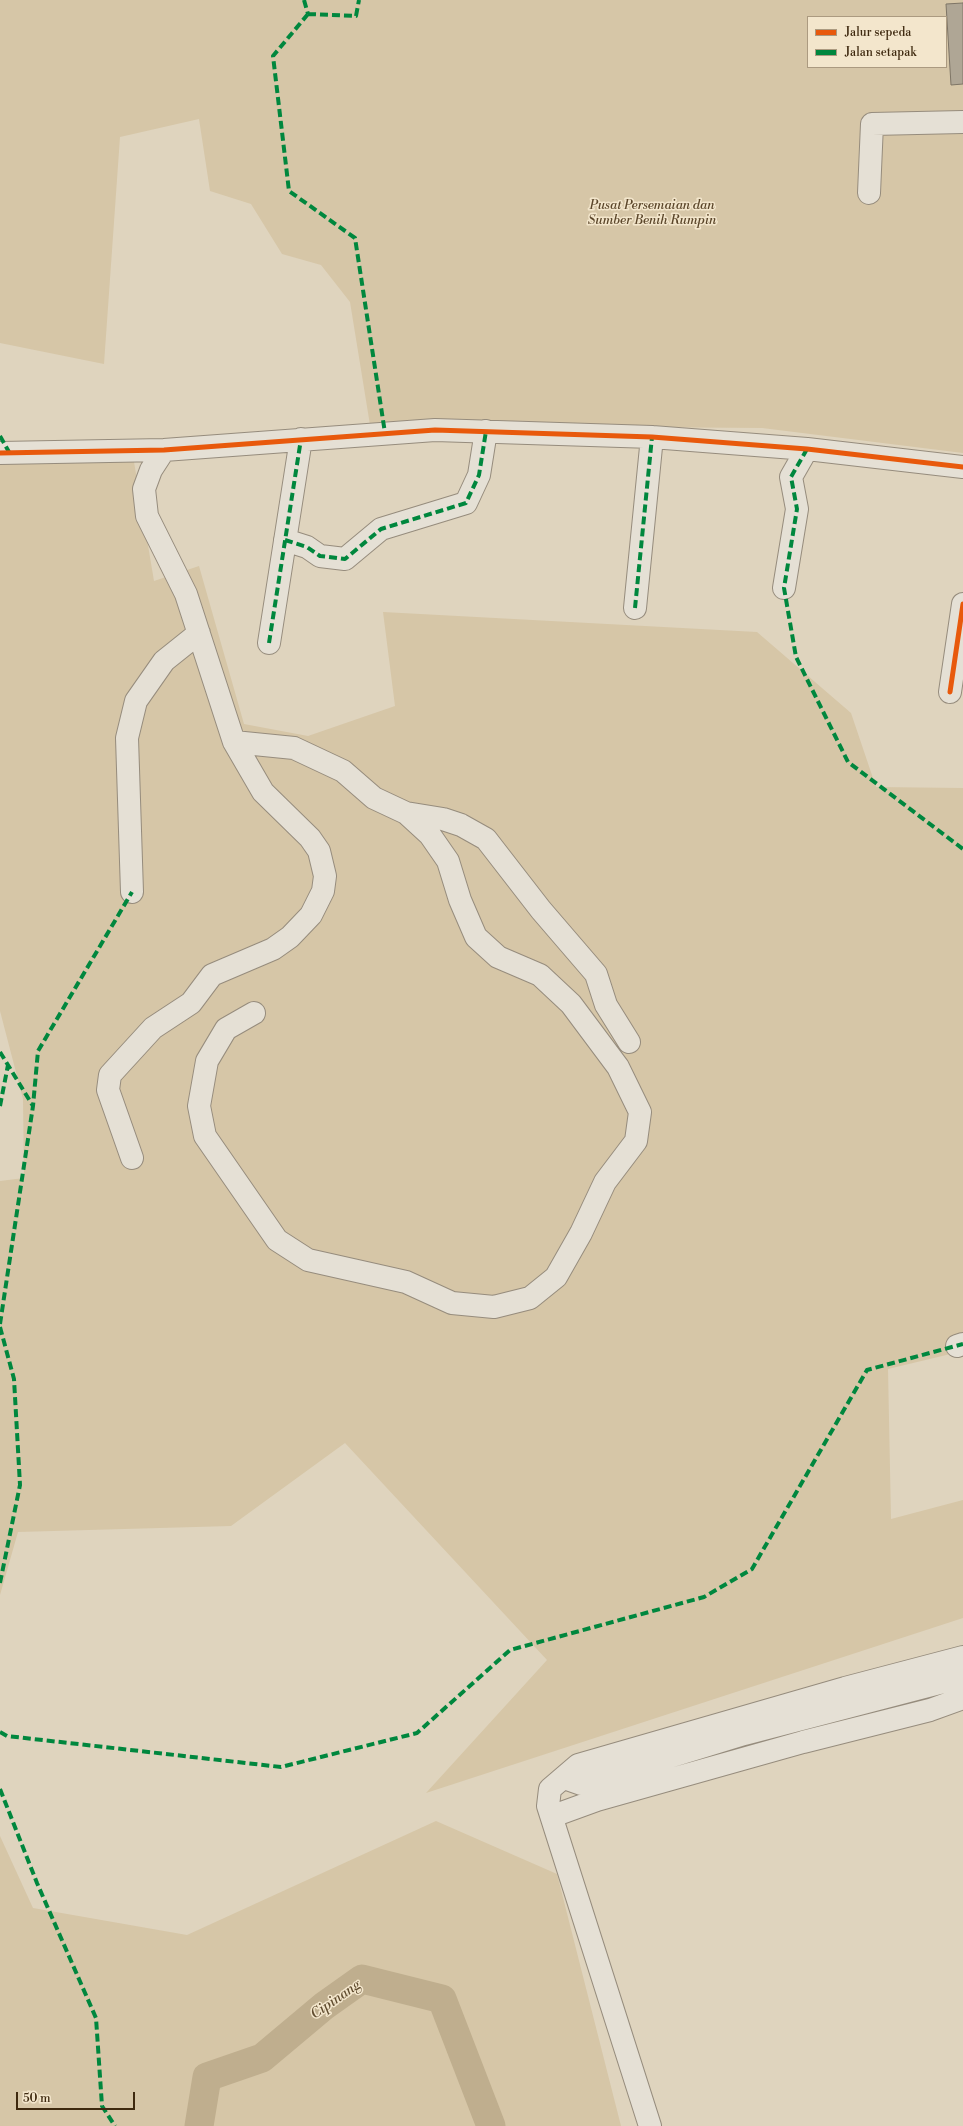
<!DOCTYPE html>
<style>
body{margin:0}
#map{position:relative;width:963px;height:2126px;overflow:hidden;background:#dfd4be;font-family:"Libre Bodoni",serif}
canvas{display:block}
.legend{position:absolute;left:807px;top:16px;width:140px;height:52px;box-sizing:border-box;background:#f3e6cc;border:1px solid #ab9a80;margin:0;padding:5px 7px;list-style:none;font-size:12px;color:#3e290f}
.legend li{display:flex;align-items:center;gap:8px;height:20px}
.legend b{width:20px;border:1px solid #ab9a80}
.scale{position:absolute;left:16px;top:2092px;width:119px;height:18px;box-sizing:border-box;border:2px solid #3e290f;border-top:0;padding-left:5px;font-size:12px;line-height:14px;white-space:nowrap;color:#3e290f;-webkit-text-stroke:3px #f3e6cc;paint-order:stroke}
</style>
<div id="map">
<canvas width="963" height="2126"></canvas>
<ul class="legend">
<li><b style="height:5px;background:#e8590c"></b>Jalur sepeda</li>
<li><b style="height:5px;background:#00873e"></b>Jalan setapak</li>
</ul>
<div class="scale">50 m</div>
</div>
<script>
const ctx = document.querySelector('canvas').getContext('2d');
ctx.lineJoin = 'round';
function fill(path, color) {
  ctx.fillStyle = color;
  ctx.fill(path, 'evenodd');
}
function poly(rows) {
  const path = new Path2D();
  for (const r of rows) {
    path.moveTo(r[0], r[1]);
    for (let i = 2; i < r.length; i += 2) path.lineTo(r[i], r[i + 1]);
  }
  return path;
}
function strokePath(path, color, width, dash) {
  ctx.strokeStyle = color;
  ctx.lineWidth = width;
  ctx.lineCap = dash ? 'butt' : 'round';
  ctx.setLineDash(dash || []);
  ctx.stroke(path);
}
function label(font, color, halo, rows, align = 'center') {
  ctx.font = font + ' "Libre Bodoni",serif';
  ctx.lineWidth = 3;
  ctx.setLineDash([]);
  ctx.textBaseline = 'middle';
  ctx.strokeStyle = halo;
  ctx.fillStyle = color;
  for (const [text, x, y, turn = 0] of rows) {
    ctx.save();
    ctx.translate(x, y);
    ctx.rotate((+turn || 0) * Math.PI / 180);
    ctx.textAlign = isNaN(turn) ? turn : align;
    if (halo) ctx.strokeText(text, 0, 0);
    ctx.fillText(text, 0, 0);
    ctx.restore();
  }
}
fill(poly([
 [0,0,963,0,963,453,762,428,370,425,350,302,321,265,282,254,251,204,210,191,199,119,120,137,104,364,0,343],
 [808,17,946,17,946,67,808,67],
 [131,444,154,581,199,566,244,724,308,736,395,706,383,612,757,632,851,713,876,787,963,788,963,1351,888,1369,891,1519,963,1500,963,1618,426,1793,547,1660,345,1443,231,1526,18,1532,0,1595,0,1181,24,1178,23,1099,0,1011,0,458],
 [436,1821,557,1874,621,2126,0,2126,0,1836,33,1908,187,1935]
]), '#d6c6a7');
strokePath(poly([
 [199,2126,207,2077,262,2058,324,2006,362,1979,442,1999,491,2126]
]), '#bfae8e', 29);
const building = poly([
 [963,3,963,84,951,85,946,4,963,3]
]);
fill(building, '#afa695');
strokePath(building, '#7e7566', 1);
const minor = poly([
 [869,193,872,124,963,122],
 [0,453,164,450,435,430,652,437,807,449,963,467],
 [285,540,307,547,320,556,345,559,381,529,466,503,479,475,486,431],
 [784,588,797,509,791,477,807,449],
 [635,608,652,437],
 [269,643,301,439],
 [950,692,963,604],
 [234,742,294,748,343,771,374,798,406,813,430,835,448,861,460,900,476,937,498,957,540,975,571,1004,618,1067,640,1112,636,1141,605,1182,581,1233,556,1277,530,1298,494,1307,452,1303,406,1282,308,1260,277,1240,205,1136,199,1106,207,1061,226,1029,254,1013],
 [406,813,443,819,461,825,486,839,541,910,596,974,606,1005,629,1042],
 [132,892,127,738,136,701,164,661,199,633],
 [132,1158,108,1090,110,1075,153,1028,191,1003,212,975,273,949,290,937,311,915,323,891,325,876,319,851,310,838,263,792,234,742,186,594,147,516,144,489,151,470,164,450],
 [957,1346,963,1344],
 [564,1778,581,1784,744,1734,963,1677],
 [553,1816,597,1800,803,1742,930,1710,963,1698],
 [650,2126,548,1806,550,1789,578,1765,845,1688,963,1657]
]);
strokePath(minor, '#968c7d', 24);
strokePath(minor, '#e5e0d5', 22);
strokePath(poly([
 [304,0,308,14],
 [308,14,273,56,289,191,355,238,385,433],
 [308,14,356,16,359,0],
 [0,436,9,452],
 [807,449,791,477,797,509,784,588,796,657,848,762,963,849],
 [285,540,307,547,320,556,345,559,381,529,466,503,479,475,486,431],
 [635,608,652,437],
 [269,643,301,439],
 [0,1052,33,1106],
 [0,1106,8,1065],
 [0,1324,33,1106,38,1051,132,892],
 [0,1327,14,1379,20,1485,0,1583],
 [0,1732,7,1736,281,1767,417,1733,510,1650,704,1597,752,1569,867,1370,963,1344],
 [0,1789,37,1883,96,2018,102,2106,115,2126]
]), '#00873e', 4, [8, 4]);
strokePath(poly([
 [0,453,164,450,435,430,652,437,807,449,963,467],
 [950,692,963,604]
]), '#e8590c', 5);
label('italic 13px', '#5b462a', '#f3e6cc', [
 ["Pusat Persemaian dan",652,206],
 ["Sumber Benih Rumpin",652,221]
]);
label('italic 14px', '#604c2f', '#f3e6cc', [
 ["Cipinang",336,2000,-35]
]);
</script>
